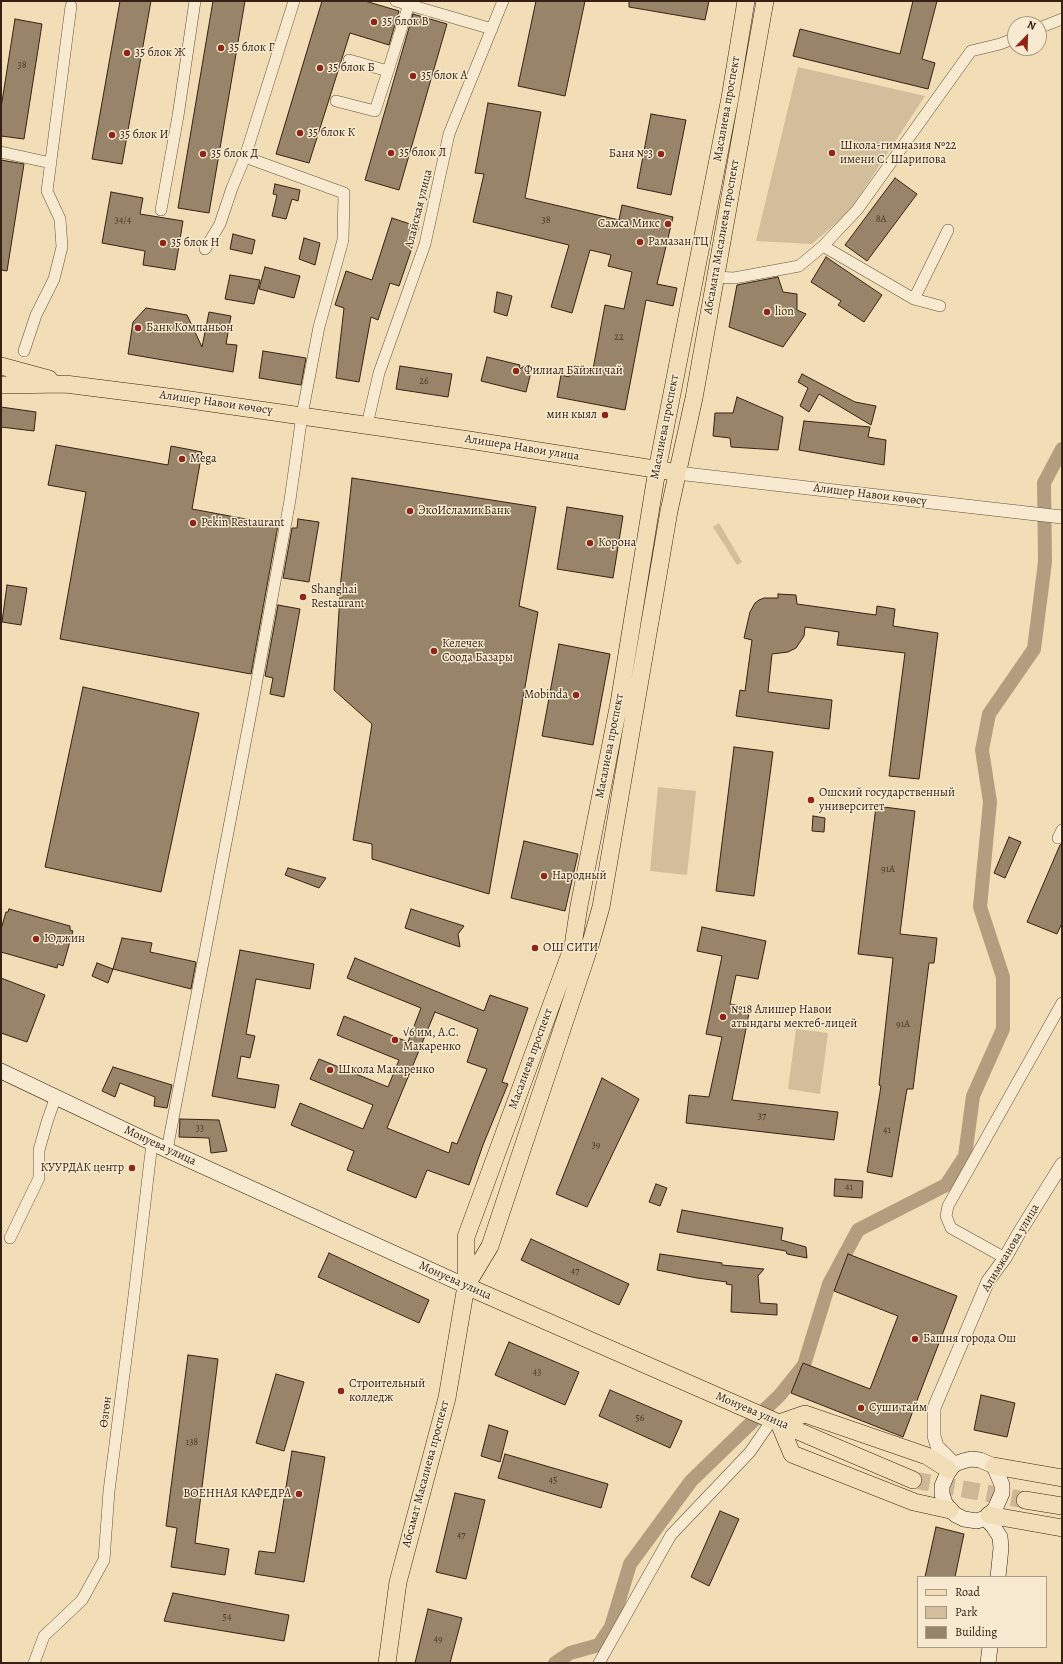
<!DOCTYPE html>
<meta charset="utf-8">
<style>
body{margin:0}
#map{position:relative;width:1063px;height:1664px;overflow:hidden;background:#f2deb6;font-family:Alegreya,serif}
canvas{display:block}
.frame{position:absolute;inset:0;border:2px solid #362214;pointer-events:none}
.legend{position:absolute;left:917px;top:1576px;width:130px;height:72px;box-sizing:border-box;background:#f7ead0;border:1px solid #aa9a85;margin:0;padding:5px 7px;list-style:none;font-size:12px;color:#362214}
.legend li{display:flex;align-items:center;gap:8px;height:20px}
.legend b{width:20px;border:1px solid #aa9a85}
.north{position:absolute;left:1007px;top:16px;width:40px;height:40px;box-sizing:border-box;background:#f7ead0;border:1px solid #aa9a85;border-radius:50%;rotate:23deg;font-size:11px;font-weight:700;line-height:16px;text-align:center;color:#362214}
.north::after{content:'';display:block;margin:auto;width:14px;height:18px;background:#8f2418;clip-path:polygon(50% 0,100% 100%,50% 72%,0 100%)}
</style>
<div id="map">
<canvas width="1063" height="1664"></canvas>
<div class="frame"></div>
<ul class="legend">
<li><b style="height:5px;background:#f2deb6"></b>Road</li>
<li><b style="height:11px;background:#d2be9a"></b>Park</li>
<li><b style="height:11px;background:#988468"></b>Building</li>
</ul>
<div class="north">N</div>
</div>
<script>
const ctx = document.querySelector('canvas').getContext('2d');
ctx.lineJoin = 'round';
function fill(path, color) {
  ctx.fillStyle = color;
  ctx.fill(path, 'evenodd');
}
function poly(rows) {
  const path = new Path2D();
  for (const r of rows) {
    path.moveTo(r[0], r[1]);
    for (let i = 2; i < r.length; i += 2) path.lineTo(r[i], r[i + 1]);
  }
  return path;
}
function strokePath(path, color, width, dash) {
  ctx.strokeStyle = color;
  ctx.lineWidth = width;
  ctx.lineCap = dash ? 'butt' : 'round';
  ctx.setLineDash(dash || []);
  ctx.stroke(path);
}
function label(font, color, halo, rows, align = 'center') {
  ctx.font = font + ' Alegreya,serif';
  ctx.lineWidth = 3;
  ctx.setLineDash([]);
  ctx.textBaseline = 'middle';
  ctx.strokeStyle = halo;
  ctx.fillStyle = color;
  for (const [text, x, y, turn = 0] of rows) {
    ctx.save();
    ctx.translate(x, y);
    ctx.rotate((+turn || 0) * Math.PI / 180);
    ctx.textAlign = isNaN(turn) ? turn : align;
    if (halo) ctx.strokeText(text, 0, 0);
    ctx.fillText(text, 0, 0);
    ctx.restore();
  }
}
fill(poly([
 [798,67,925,96,849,212,812,244,756,241],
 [719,523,742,562,737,565,713,527],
 [658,787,696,791,687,875,650,871],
 [796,1029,828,1033,820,1094,788,1089]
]), '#d2be9a');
strokePath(poly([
 [555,1663,570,1653,599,1645,611,1627,630,1564,691,1481,780,1395,804,1365,829,1284,858,1230,946,1185,965,1156,973,1096,1003,1029,1003,977,980,907,990,802,982,750,989,714,1034,649,1045,562,1044,483,1062,449]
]), '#b29e7f', 14);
const building = poly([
 [120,1,151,1,122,164,92,159,120,1],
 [213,1,245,1,209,213,178,208,213,1],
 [322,1,365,1,399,11,389,45,350,33,309,163,276,154,322,1],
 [536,1,585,1,565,96,518,86,536,1],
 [629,1,709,1,705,20,629,7,629,1],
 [913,1,937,1,922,59,935,63,928,89,793,56,800,29,900,54,913,1],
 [413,14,447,24,399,190,365,180,413,14],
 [15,19,42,24,24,139,1,136,1,108,15,19],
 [488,103,541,112,525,198,619,220,622,205,673,217,657,284,677,288,673,306,646,300,625,410,557,397,561,375,569,377,573,366,593,369,605,305,624,309,632,272,608,266,611,255,590,250,572,313,551,307,569,245,473,222,484,174,475,173,488,103],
 [651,114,686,120,671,195,637,188,651,114],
 [1,160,24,164,7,271,1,270,1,160],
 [895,178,917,194,867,261,845,245,895,178],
 [275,184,300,190,298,201,292,199,286,219,272,216,277,195,273,194,275,184],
 [111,192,143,198,140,214,183,221,175,270,143,265,145,251,102,243,111,192],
 [392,218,419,227,399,286,390,283,378,320,371,317,359,382,336,378,344,308,335,305,346,271,372,280,392,218],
 [233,234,255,240,252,254,230,249,233,234],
 [304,238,320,243,315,265,299,259,304,238],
 [826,257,882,295,864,322,838,305,841,301,811,282,826,257],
 [265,267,300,276,294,298,259,289,265,267],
 [230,275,260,280,254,304,225,299,230,275],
 [778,277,783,292,797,294,797,310,806,314,783,347,729,327,737,285,778,277],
 [497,292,512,296,507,316,494,312,497,292],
 [146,308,187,315,202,347,209,312,231,316,226,344,237,345,233,372,128,354,133,322,146,308],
 [263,351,306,358,301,385,259,378,263,351],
 [487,357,520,365,519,369,525,366,532,368,526,392,481,381,487,357],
 [400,366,452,374,448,397,396,389,400,366],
 [802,374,855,402,876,406,871,425,819,394,809,412,800,406,808,388,798,382,802,374],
 [737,397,783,417,778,450,731,447,730,438,713,436,715,413,733,413,737,397],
 [1,407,36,412,34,431,1,427,1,407],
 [804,421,870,427,868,437,886,440,884,465,799,450,804,421],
 [56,445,168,465,171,446,202,452,192,509,278,525,251,674,60,639,86,492,48,485,56,445],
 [352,478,536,507,519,606,538,612,489,894,372,859,372,844,353,840,372,724,334,690,341,579,352,478],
 [567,507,623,516,613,578,557,569,567,507],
 [298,519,319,522,309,582,283,578,292,528,297,528,298,519],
 [7,585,27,588,21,625,2,622,7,585],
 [778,594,796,595,797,604,876,615,877,606,895,609,893,626,938,633,919,779,889,776,905,653,837,645,839,632,805,627,804,636,796,648,788,652,772,654,768,692,832,700,829,729,736,716,740,690,745,691,752,640,744,638,750,612,755,603,759,600,764,598,778,598,778,594],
 [278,605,300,609,284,697,270,694,273,678,265,676,278,605],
 [559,644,610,654,593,745,542,736,559,644],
 [83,687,199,713,161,892,45,867,83,687],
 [734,747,773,752,754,896,716,891,734,747],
 [876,806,915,811,900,934,937,938,934,963,929,963,913,1089,907,1089,892,1177,867,1172,881,1086,879,1085,893,958,858,954,876,806],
 [813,816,825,818,824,832,812,831,813,816],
 [1009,837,1021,842,1005,878,994,873,1009,837],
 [524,841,578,854,565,911,511,898,524,841],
 [1062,844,1062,923,1057,934,1027,922,1060,845,1062,844],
 [288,868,326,878,319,888,285,875,288,868],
 [9,909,70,926,70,930,73,931,63,966,58,964,57,968,1,952,1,929,6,912,8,912,9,909],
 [411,909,464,926,458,934,460,947,405,928,411,909],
 [702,927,766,941,758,979,736,975,730,1004,750,1008,732,1100,838,1112,834,1140,686,1123,689,1095,709,1097,722,1037,706,1034,722,956,697,951,702,927],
 [122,938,152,943,150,952,196,962,191,989,113,969,122,938],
 [240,950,314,964,310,989,256,979,246,1034,255,1036,250,1058,241,1056,237,1078,279,1085,275,1108,212,1096,240,950],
 [355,958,484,1011,490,995,528,1008,502,1082,508,1084,483,1145,469,1185,427,1170,416,1198,347,1170,354,1151,291,1125,300,1103,363,1129,373,1105,310,1079,319,1059,388,1087,399,1060,337,1035,344,1016,408,1042,421,1008,347,978,355,958],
 [435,1012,478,1029,467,1062,487,1069,457,1144,452,1142,449,1153,387,1128,435,1012],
 [97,963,113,969,108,983,92,976,97,963],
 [1,978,45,995,27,1042,1,1033,1,978],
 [113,1067,172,1085,167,1108,154,1106,155,1097,120,1083,115,1097,102,1091,113,1067],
 [602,1078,639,1099,587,1207,556,1194,602,1078],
 [180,1119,219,1120,227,1151,211,1153,209,1138,179,1137,180,1119],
 [835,1179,863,1181,862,1198,834,1196,835,1179],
 [656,1184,667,1188,660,1206,649,1202,656,1184],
 [682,1210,783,1228,781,1240,806,1247,807,1258,787,1254,786,1251,677,1232,682,1210],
 [531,1239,629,1284,619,1305,521,1260,531,1239],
 [329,1253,429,1300,419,1323,318,1277,329,1253],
 [660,1254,722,1263,722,1265,764,1269,758,1276,760,1303,777,1304,777,1315,731,1312,732,1285,726,1284,727,1282,697,1278,657,1270,660,1254],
 [848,1254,957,1296,903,1437,791,1393,803,1363,870,1389,898,1316,834,1291,848,1254],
 [509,1342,579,1372,565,1405,495,1375,509,1342],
 [188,1355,218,1359,195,1543,229,1549,225,1575,171,1567,177,1528,166,1526,188,1355],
 [276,1374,304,1382,284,1451,256,1443,276,1374],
 [610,1390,682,1421,670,1448,599,1416,610,1390],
 [981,1395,1015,1403,1007,1437,974,1430,981,1395],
 [489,1425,508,1431,500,1462,481,1456,489,1425],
 [292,1451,325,1457,304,1582,255,1574,259,1551,275,1553,292,1451],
 [505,1454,608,1484,601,1508,498,1478,505,1454],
 [455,1493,485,1500,466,1579,436,1572,455,1493],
 [720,1511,739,1519,709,1586,691,1577,720,1511],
 [936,1527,964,1534,955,1577,925,1577,936,1527],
 [173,1593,289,1615,284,1641,164,1621,173,1593],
 [428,1609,462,1618,450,1663,415,1663,428,1609]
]);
fill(building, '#988468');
strokePath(building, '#362214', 1);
strokePath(poly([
 [913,1480,1025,1500]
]), '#ccb896', 17, [17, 8]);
const minor = poly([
 [396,1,492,29],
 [1039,28,1062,19],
 [349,60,388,71,409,4],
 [336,101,375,111,388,71],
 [1,152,51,163],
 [161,210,178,116,195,1],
 [823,246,914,299,940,306],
 [205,249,220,224,232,188,245,157,294,1],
 [715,277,734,278,799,266,823,246,857,210,971,51,1000,44,1015,38],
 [914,299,948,230],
 [24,351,36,315,54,279,62,247,60,219,47,191,71,6],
 [367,425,379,373,425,244,449,134,503,1],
 [1058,838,1062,830],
 [167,1150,252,707,290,500,302,415,319,327,343,240,344,193,245,157],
 [10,1238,39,1178,39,1150,47,1122,56,1096],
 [1005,1258,951,1228,946,1216,948,1206,1062,1003],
 [34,1663,44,1636,82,1600,104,1560,109,1491,133,1304,152,1143],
 [599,1663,671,1535,750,1452,772,1420]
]);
const tertiary = poly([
 [677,473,1062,517],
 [955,1464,937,1446,934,1436,934,1408,988,1281,1005,1258,1019,1233,1062,1164]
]);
const secondary = poly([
 [1,1071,167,1150,466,1286],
 [971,1459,980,1460,994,1466,1002,1485,1002,1493,995,1509,985,1518,977,1521,964,1519,956,1515,950,1510,945,1503,942,1494,942,1486,949,1470,955,1464,963,1461,971,1459],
 [985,1518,993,1526,1000,1537,1001,1548,998,1577],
 [988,1663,990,1647]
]);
const primary = poly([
 [1,366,49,379],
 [1,385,65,384,176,398,469,440,667,471],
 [466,1286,490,1246,591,942,601,907,669,511,694,398,765,1],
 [466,1286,772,1420,913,1480],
 [779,1423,792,1454,914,1502,950,1510],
 [779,1423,805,1414,927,1456,949,1470],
 [994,1466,1062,1478],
 [1025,1500,1062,1506],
 [989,1515,1062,1528],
 [387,1663,398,1582,447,1398,466,1286,466,1237,573,946,579,906,619,703,657,470,730,98,746,1]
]);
strokePath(minor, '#65513c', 12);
strokePath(tertiary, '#65513c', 14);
strokePath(secondary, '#362214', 16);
strokePath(primary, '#362214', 18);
strokePath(minor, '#f7ead0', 11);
strokePath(tertiary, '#f7ead0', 13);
strokePath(secondary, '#f7ead0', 15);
strokePath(primary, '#f2deb6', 17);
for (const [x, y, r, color] of [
 [374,22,4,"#8f2418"],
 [221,48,4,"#8f2418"],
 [127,53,4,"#8f2418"],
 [320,68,4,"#8f2418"],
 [413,76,4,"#8f2418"],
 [300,133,4,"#8f2418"],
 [112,135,4,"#8f2418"],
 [391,153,4,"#8f2418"],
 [832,153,4,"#8f2418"],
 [203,154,4,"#8f2418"],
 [661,154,4,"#8f2418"],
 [668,224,4,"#8f2418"],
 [640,242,4,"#8f2418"],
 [163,243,4,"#8f2418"],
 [767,312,4,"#8f2418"],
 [138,328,4,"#8f2418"],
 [516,371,4,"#8f2418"],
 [605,415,4,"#8f2418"],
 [182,459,4,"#8f2418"],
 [410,511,4,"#8f2418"],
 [193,523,4,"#8f2418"],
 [590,543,4,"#8f2418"],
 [303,597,4,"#8f2418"],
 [434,651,4,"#8f2418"],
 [576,695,4,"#8f2418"],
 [811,800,4,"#8f2418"],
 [544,876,4,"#8f2418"],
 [36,939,4,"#8f2418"],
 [535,948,4,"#8f2418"],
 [723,1017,4,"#8f2418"],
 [395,1040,4,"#8f2418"],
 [330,1070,4,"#8f2418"],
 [132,1168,4,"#8f2418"],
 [915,1339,4,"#8f2418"],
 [341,1391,4,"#8f2418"],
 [861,1408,4,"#8f2418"],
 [299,1494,4,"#8f2418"]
]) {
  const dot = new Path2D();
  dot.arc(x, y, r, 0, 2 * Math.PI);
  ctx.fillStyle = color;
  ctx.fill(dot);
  strokePath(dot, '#f7ead0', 1.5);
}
label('10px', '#4e3a29', null, [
 ["38",22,66],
 ["8А",881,220],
 ["34/4",123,221],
 ["38",546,221],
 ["22",619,338],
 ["26",424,382],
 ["91А",888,870],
 ["91А",903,1025],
 ["37",762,1117],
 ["33",200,1129],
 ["41",887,1131],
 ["39",596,1146],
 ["41",849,1188],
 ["47",575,1272],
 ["43",537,1373],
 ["56",640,1419],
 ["138",192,1443],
 ["45",553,1481],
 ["47",461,1536],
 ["54",227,1618],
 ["49",438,1640]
]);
label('12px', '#362214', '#f7ead0', [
 ["35 блок В",382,22],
 ["35 блок Г",229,48],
 ["35 блок Ж",135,53],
 ["35 блок Б",328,68],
 ["35 блок А",421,76],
 ["35 блок К",308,133],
 ["35 блок И",120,135],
 ["Школа-гимназия №22",840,146],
 ["имени С. Шарипова",840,160],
 ["35 блок Л",399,153],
 ["35 блок Д",211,154],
 ["Баня №3",653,154,"right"],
 ["Самса Микс",660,224,"right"],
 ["Рамазан ТЦ",648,242],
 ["35 блок Н",171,243],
 ["lion",775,312],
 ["Банк Компаньон",146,328],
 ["Филиал Байжи чай",524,371],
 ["мин кыял",597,415,"right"],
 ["Mega",190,459],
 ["ЭкоИсламикБанк",418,511],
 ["Pekin Restaurant",201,523],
 ["Корона",598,543],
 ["Shanghai",311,590],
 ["Restaurant",311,604],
 ["Келечек",442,644],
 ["Соода Базары",442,658],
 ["Mobinda",568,695,"right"],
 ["Ошский государственный",819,793],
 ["университет",819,807],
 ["Народный",552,876],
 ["Юджин",44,939],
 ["ОШ СИТИ",543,948],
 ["№18 Алишер Навои",731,1010],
 ["атындагы мектеб-лицей",731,1024],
 ["√6 им, А.С.",403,1033],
 ["Макаренко",403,1047],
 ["Школа Макаренко",338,1070],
 ["КУУРДАК центр",124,1168,"right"],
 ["Башня города Ош",923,1339],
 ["Строительный",349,1384],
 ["колледж",349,1398],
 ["Суши тайм",869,1408],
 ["ВОЕННАЯ КАФЕДРА",291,1494,"right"]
], 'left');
label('12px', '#362214', '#f7ead0', [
 ["Масалиева проспект",727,109,-80],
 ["Алайская улица",419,209,-76],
 ["Абсамата Масалиева проспект",722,237,-80],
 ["Алишер Навои көчөсү",216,403,8],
 ["Масалиева проспект",665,427,-79],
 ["Алишера Навои улица",522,448,9],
 ["Алишер Навои көчөсү",870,495,7],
 ["Масалиева проспект",610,746,-79],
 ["Масалиева проспект",531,1059,-70],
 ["Монуева улица",160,1146,25],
 ["Алимжанова улица",1011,1248,-59],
 ["Монуева улица",455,1281,24],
 ["Монуева улица",752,1411,23],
 ["Өзгөн",106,1412,-83],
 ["Абсамат Масалиева проспект",426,1474,-75]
]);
</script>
